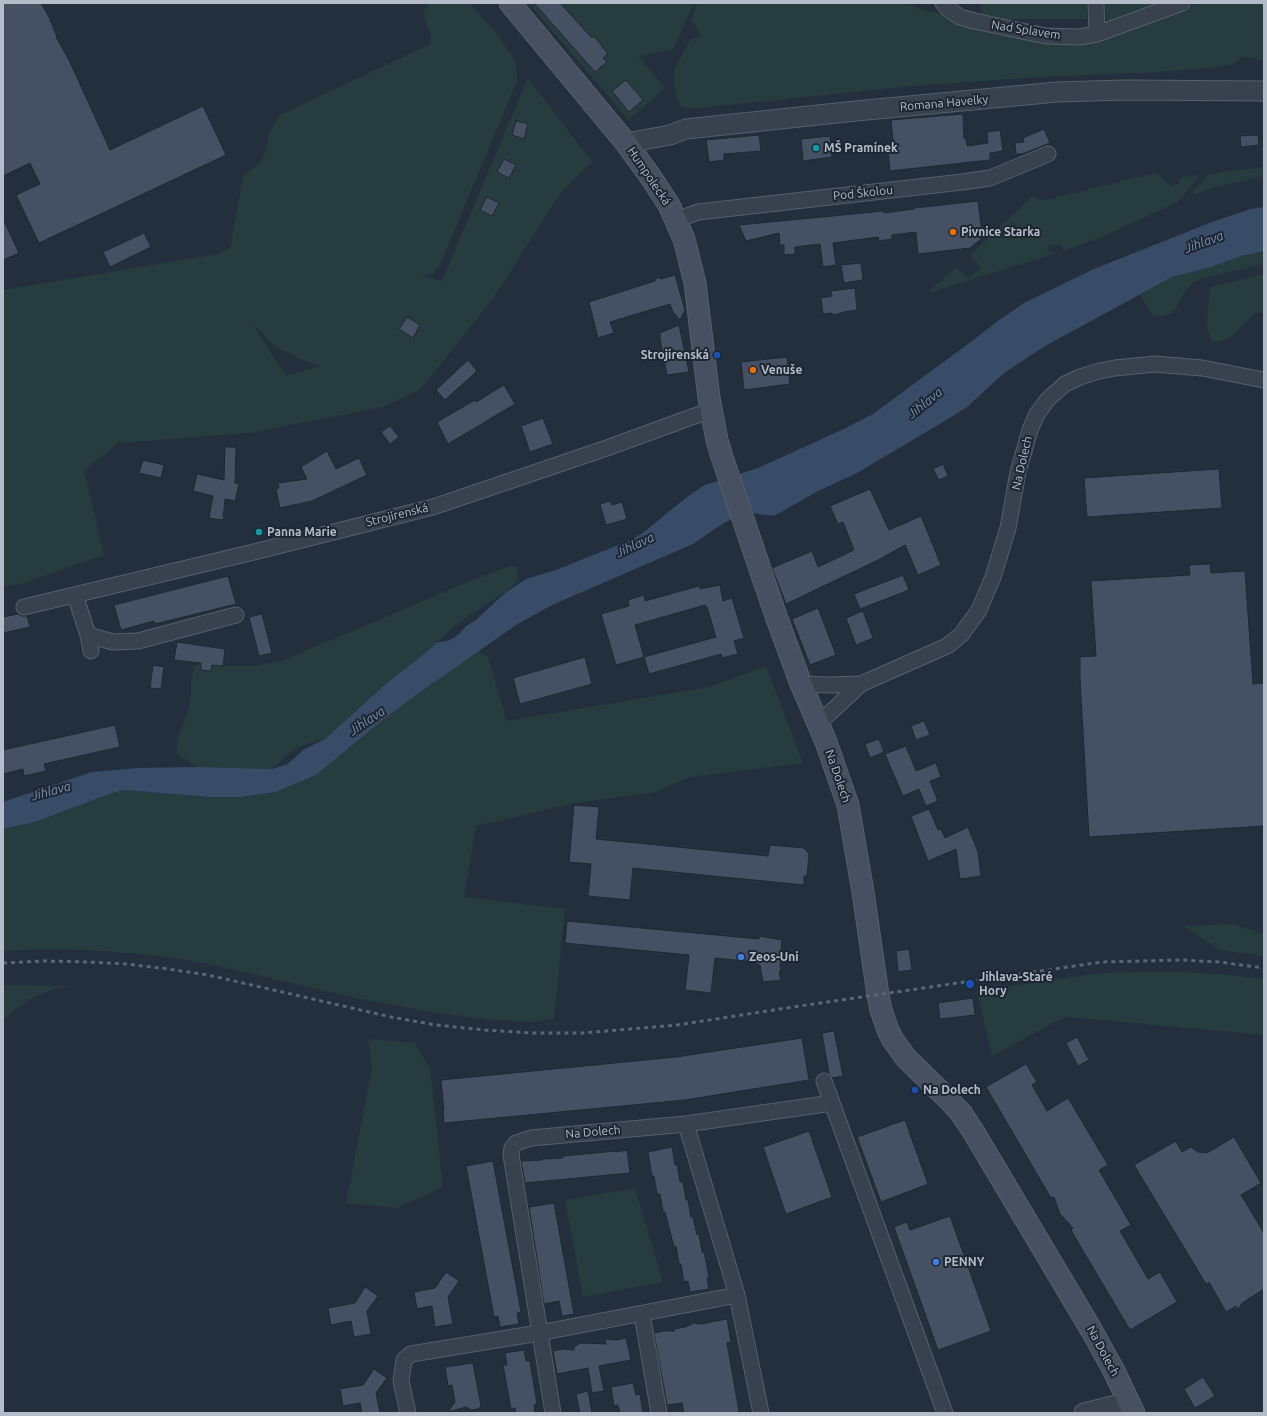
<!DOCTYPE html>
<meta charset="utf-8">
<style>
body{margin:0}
#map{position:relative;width:1267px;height:1416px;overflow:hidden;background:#242f3e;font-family:Ubuntu,sans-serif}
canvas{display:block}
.frame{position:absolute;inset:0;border:4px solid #b4bcc9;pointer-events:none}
</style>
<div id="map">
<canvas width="1267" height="1416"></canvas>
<div class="frame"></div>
</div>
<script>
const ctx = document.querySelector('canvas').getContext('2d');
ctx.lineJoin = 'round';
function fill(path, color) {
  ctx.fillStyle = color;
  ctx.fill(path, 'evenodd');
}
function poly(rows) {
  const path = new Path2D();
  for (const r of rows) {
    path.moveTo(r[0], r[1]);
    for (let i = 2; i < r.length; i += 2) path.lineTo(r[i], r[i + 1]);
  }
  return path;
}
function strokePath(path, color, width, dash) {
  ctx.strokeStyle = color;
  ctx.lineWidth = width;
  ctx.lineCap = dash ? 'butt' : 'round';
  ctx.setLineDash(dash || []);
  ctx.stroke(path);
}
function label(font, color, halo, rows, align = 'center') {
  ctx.font = font + ' Ubuntu,sans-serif';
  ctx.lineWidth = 4;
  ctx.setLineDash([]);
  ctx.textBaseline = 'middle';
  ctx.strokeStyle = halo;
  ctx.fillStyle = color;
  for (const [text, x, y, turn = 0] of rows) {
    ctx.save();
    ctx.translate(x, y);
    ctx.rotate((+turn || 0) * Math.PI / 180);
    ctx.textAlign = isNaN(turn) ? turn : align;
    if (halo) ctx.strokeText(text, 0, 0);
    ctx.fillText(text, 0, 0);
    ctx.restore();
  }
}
fill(poly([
 [429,3,469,3,494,30,511,54,516,65,517,81,440,265,432,274,420,275,442,281,528,78,592,162,560,194,494,297,421,389,383,407,249,433,118,443,84,471,104,555,21,584,3,587,3,290,218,254,230,248,243,177,261,162,267,147,269,133,280,115,430,44,431,35,425,20,424,10],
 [252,323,275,346,303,360,321,366,286,376],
 [528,3,694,3,673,49,638,56,665,88,629,120],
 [698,3,906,3,920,9,1009,31,1052,39,1180,9,1202,3,1264,3,1264,60,1242,57,1231,65,1219,67,1160,72,1042,77,912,86,689,109,681,106,678,101,674,86,674,70,690,40,701,35,691,19],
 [981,3,1087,3,1087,19,981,19],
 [1106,3,1170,3,1106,26],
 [1264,167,1264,176,1215,187,1190,196,1208,174],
 [1154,173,1161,176,1170,185,1179,184,1181,177,1200,175,1181,198,1176,203,1099,238,1063,251,1062,246,1060,244,1050,245,1047,248,1048,251,1051,253,1056,252,1056,253,932,292,930,292,930,290,957,267,968,279,981,268,970,255,1032,196,1040,200,1046,200],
 [1264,251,1264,264,1202,278,1193,282,1184,293,1176,308,1172,313,1167,315,1160,316,1154,315,1151,312,1140,295,1172,277,1211,267,1241,256],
 [1264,274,1264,311,1254,314,1227,340,1212,342,1207,325,1210,288,1215,286],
 [510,566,517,567,518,579,512,587,489,603,468,616,448,632,429,650,387,683,325,739,295,748,272,769,197,767,177,754,177,741,189,709,191,694,191,681,194,667,201,664,230,666,252,666,279,662,458,586],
 [478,651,488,657,507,721,709,687,766,666,803,763,690,777,656,792,575,803,476,826,464,897,565,909,554,1018,533,1022,486,1019,438,1013,351,997,210,964,169,957,128,953,84,950,44,949,3,951,3,829,35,822,112,793,125,790,208,797,241,797,379,723,416,695],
 [1233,924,1264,934,1264,956,1220,950,1184,926],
 [1140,972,1180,972,1218,974,1264,979,1264,1035,1067,1017,1055,1022,992,1056,977,992,1057,979,1103,973],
 [3,985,74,986,56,988,43,993,28,1000,3,1020],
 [368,1039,415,1043,430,1068,443,1187,397,1208,346,1203,372,1068],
 [635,1188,663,1282,583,1297,565,1200]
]), '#263c3f');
fill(poly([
 [1264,207,1264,251,1241,256,1211,267,1172,277,1045,346,1004,373,967,407,948,419,857,473,818,491,774,516,750,513,733,518,719,526,693,544,552,605,516,625,416,695,379,723,316,775,275,792,241,797,208,797,125,790,112,793,35,822,3,829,3,802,92,772,137,768,197,767,272,769,288,764,303,750,325,739,387,683,429,650,436,643,450,640,458,635,465,627,477,619,505,593,526,579,556,570,633,539,644,532,688,496,705,485,758,468,844,429,873,414,968,344,998,321,1024,303,1094,269,1212,222,1251,209]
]), '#394c67');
const building = poly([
 [3,3,41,3,49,17,57,37,56,37,69,60,110,150,203,106,226,155,39,243,16,195,40,184,30,163,3,176,3,3],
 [534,3,560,3,592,38,594,36,608,54,603,58,607,62,595,72,534,3],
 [626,80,643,100,629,112,612,91,626,80],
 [963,114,964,139,966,138,967,146,988,143,987,132,1000,130,1003,151,990,153,990,160,890,171,888,152,894,151,891,120,963,114],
 [516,121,528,124,524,139,512,135,516,121],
 [1044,129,1050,143,1022,154,1016,154,1015,143,1024,142,1023,138,1044,129],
 [759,135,761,151,724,154,724,160,709,162,706,140,759,135],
 [1258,135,1259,145,1241,147,1240,136,1258,135],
 [830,136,832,157,803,161,801,139,830,136],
 [504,159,516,165,509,178,497,172,504,159],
 [487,197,499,203,492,216,480,210,487,197],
 [978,201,982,233,980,233,981,239,970,248,918,254,916,232,892,235,892,239,879,241,878,237,855,240,833,243,836,265,823,267,820,244,795,247,795,254,784,255,784,245,780,245,779,233,746,241,739,225,884,211,884,213,914,209,914,208,978,201],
 [3,219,19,253,3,260,3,219],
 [144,233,151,247,110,267,103,252,144,233],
 [861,263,863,280,844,283,841,265,861,263],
 [675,275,685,310,680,320,673,312,670,304,610,322,614,333,598,338,589,302,655,281,657,277,661,279,675,275],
 [855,288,857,310,844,312,834,315,832,313,823,314,821,298,832,296,831,291,855,288],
 [407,317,420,325,413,338,399,329,407,317],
 [679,325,689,372,667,375,660,339,660,333,679,325],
 [787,357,790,384,744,390,741,362,787,357],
 [468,360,477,371,445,400,436,390,468,360],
 [504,385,515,404,448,444,437,422,475,400,476,402,504,385],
 [543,418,553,444,530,452,521,426,543,418],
 [390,426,399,437,390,444,381,432,390,426],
 [225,447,236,447,235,483,239,484,235,501,225,499,223,520,209,518,213,496,193,491,197,474,224,480,225,447],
 [327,451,336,469,359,458,367,475,312,501,280,508,276,489,279,488,278,483,307,479,301,467,327,451],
 [143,460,164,465,161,478,139,473,143,460],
 [943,464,948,476,939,480,933,469,943,464],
 [1219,469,1222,508,1087,517,1084,478,1219,469],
 [870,489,889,530,921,516,941,565,918,575,905,545,878,560,786,604,772,568,812,551,818,567,854,550,843,522,838,524,830,506,870,489],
 [610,501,612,505,622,502,627,519,606,525,600,504,610,501],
 [1210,564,1211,573,1245,571,1253,684,1264,683,1264,826,1089,837,1080,679,1080,657,1096,656,1091,581,1190,575,1189,565,1210,564],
 [903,575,909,590,860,609,854,594,903,575],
 [228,576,236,604,155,624,154,621,121,630,114,605,228,576],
 [720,585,723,601,732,598,744,638,734,641,738,654,722,658,721,654,649,674,644,657,616,665,601,614,629,606,628,600,644,595,645,601,699,586,700,589,720,585],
 [705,605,705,607,707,607,716,637,644,657,635,625,705,605],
 [818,608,836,655,810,665,792,619,818,608],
 [863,611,873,638,856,645,846,618,863,611],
 [18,614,22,616,27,616,30,627,3,633,3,617,18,614],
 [262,614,272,653,259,656,249,617,262,614],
 [177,642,225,649,223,666,212,665,211,671,201,670,201,663,174,660,177,642],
 [585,657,592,684,520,704,513,678,585,657],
 [153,665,164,667,161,689,150,688,153,665],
 [924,721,930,735,916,740,911,726,924,721],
 [115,725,120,747,44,764,46,771,24,776,23,769,3,774,3,750,115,725],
 [879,739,884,752,870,758,865,744,879,739],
 [906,746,916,771,936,763,941,777,930,781,938,801,926,806,919,789,903,796,885,754,906,746],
 [574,805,599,807,596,839,768,856,770,845,804,848,809,854,807,876,804,876,804,885,633,868,630,900,588,896,591,864,569,862,574,805],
 [929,809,938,830,941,829,945,838,968,827,978,852,981,876,960,879,956,849,928,861,911,816,929,809],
 [567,921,759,939,759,936,782,940,781,950,782,951,780,965,781,971,779,972,781,980,763,982,760,965,756,964,756,962,715,958,711,993,685,990,689,955,565,943,567,921],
 [909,949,912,970,898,972,896,951,909,949],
 [973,998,975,1015,940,1019,938,1003,973,998],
 [834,1031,843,1076,832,1078,829,1074,822,1033,834,1031],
 [1077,1037,1089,1060,1078,1066,1066,1043,1077,1037],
 [802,1038,809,1080,685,1100,444,1123,443,1110,444,1110,441,1080,676,1057,802,1038],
 [1026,1064,1037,1082,1032,1085,1047,1111,1068,1098,1108,1165,1099,1170,1131,1225,1120,1231,1148,1279,1160,1272,1177,1302,1130,1330,1079,1244,1071,1230,1073,1228,1060,1214,1054,1197,1051,1198,986,1087,1026,1064],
 [905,1120,928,1184,881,1202,857,1137,905,1120],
 [809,1131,832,1197,786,1214,763,1147,809,1131],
 [1234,1137,1261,1183,1241,1195,1264,1233,1264,1289,1242,1303,1238,1310,1236,1306,1226,1312,1209,1282,1206,1284,1134,1165,1176,1141,1182,1152,1191,1147,1198,1152,1207,1153,1234,1137],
 [672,1147,675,1165,677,1164,680,1182,683,1182,686,1200,688,1200,691,1217,693,1217,697,1235,699,1234,702,1252,704,1252,709,1277,707,1278,709,1289,690,1292,688,1281,684,1282,681,1264,679,1264,676,1246,674,1247,665,1212,663,1212,660,1194,657,1194,654,1176,652,1177,648,1152,672,1147],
 [627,1150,630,1173,525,1183,521,1161,542,1160,542,1159,563,1158,563,1156,616,1151,616,1152,627,1150],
 [493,1161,521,1312,517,1313,519,1324,500,1327,498,1316,494,1317,466,1166,493,1161],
 [554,1203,574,1314,562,1316,559,1301,544,1304,529,1207,554,1203],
 [950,1216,991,1331,938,1350,894,1227,907,1222,910,1230,950,1216],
 [446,1272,459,1281,448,1297,453,1324,435,1327,432,1306,417,1309,414,1292,435,1288,446,1272],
 [365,1287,378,1296,367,1311,371,1334,354,1337,351,1321,331,1325,328,1308,355,1303,365,1287],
 [727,1319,731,1342,727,1343,739,1411,737,1412,737,1413,684,1413,682,1403,667,1405,654,1333,664,1331,675,1331,674,1329,685,1327,694,1323,701,1324,727,1319],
 [626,1338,631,1360,599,1366,604,1391,592,1393,588,1368,557,1374,553,1351,563,1349,574,1350,574,1347,580,1343,606,1344,605,1339,616,1340,626,1338],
 [524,1350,526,1361,530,1361,532,1374,537,1404,534,1405,535,1413,516,1413,515,1408,511,1409,503,1365,507,1365,505,1353,524,1350],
 [473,1363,481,1406,478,1409,471,1410,466,1407,448,1412,455,1402,452,1385,448,1386,445,1367,473,1363],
 [374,1369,387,1378,376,1393,380,1413,362,1413,360,1403,343,1406,340,1389,363,1385,374,1369],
 [1203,1377,1215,1396,1195,1408,1184,1389,1203,1377],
 [633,1383,636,1395,640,1394,643,1413,620,1413,618,1405,614,1406,611,1387,633,1383],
 [588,1391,592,1413,580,1413,576,1394,588,1391]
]);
fill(building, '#455162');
strokePath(building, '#1f2835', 1);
const minor = poly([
 [943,3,947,8,960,17,974,21,1046,36,1079,37,1097,34,1182,3],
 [1096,3,1097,34],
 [676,220,698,212,962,182,990,178,1048,154],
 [75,595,88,635,91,651],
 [24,607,258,551,433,507,604,449,711,410],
 [88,635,113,642,138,641,236,615],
 [801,684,829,685,861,684],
 [819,723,861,684,947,646,961,635,979,610,993,577,1008,528,1018,472,1030,430,1037,414,1048,399,1065,384,1080,377,1099,371,1115,368,1155,364,1202,368,1264,380],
 [824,1081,945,1413],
 [686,1124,832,1103],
 [642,1314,659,1413],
 [408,1413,401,1381,404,1360,411,1354,539,1333,737,1295],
 [553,1413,511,1155,512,1148,516,1143,531,1138,686,1124,737,1295,761,1413]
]);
const tertiary = poly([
 [626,143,670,135,686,129,856,111,1057,92,1126,90,1264,91],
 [1084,1413,1128,1402]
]);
const secondary = poly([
 [510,3,626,143,650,176,669,205,684,239,695,283,709,398,717,440,722,457,776,616,801,684,826,742,848,805,863,892,878,995,881,1010,888,1030,893,1040,906,1058,949,1100,961,1113,973,1131,1092,1331,1114,1371,1134,1413]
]);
strokePath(minor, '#565f6c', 17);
strokePath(tertiary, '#565f6c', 21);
strokePath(secondary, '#565f6c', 23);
strokePath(minor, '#38414e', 15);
strokePath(tertiary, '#38414e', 19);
strokePath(secondary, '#465061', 21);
strokePath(poly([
 [3,963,44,961,88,962,127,964,168,969,208,975,391,1017,436,1025,485,1030,533,1033,583,1033,677,1025,793,1007,1102,962,1181,960,1219,962,1264,968]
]), '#5a6575', 3, [4, 4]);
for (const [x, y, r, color] of [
 [816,148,4,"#0f9aa8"],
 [953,232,4,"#e8710a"],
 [717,355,4,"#1a4fb4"],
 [753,370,4,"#e8710a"],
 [259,532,4,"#0f9aa8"],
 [741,957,4,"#3f7fe0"],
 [970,984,5,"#1a4fb4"],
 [915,1090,4,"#1a4fb4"],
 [936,1262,4,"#3f7fe0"]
]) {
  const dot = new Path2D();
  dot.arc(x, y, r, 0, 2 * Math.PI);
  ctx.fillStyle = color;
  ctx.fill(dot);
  strokePath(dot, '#1d2633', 1.5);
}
label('12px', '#b4bcc9', '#1d2633', [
 ["Nad Splavem",1026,30,9],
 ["Romana Havelky",944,103,-5],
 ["Humpolecká",649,176,56],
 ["Pod Školou",863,193,-6],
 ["Na Dolech",1022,463,-77],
 ["Strojírenská",397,515,-14],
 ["Na Dolech",838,776,71],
 ["Na Dolech",593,1132,-5],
 ["Na Dolech",1103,1351,62]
]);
label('bold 12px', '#b4bcc9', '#1d2633', [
 ["MŠ Pramínek",824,148],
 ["Pivnice Starka",961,232],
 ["Strojírenská",709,355,"right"],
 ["Venuše",761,370],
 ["Panna Marie",267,532],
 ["Zeos-Uni",749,957],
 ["Jihlava-Staré",979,977],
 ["Hory",979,991],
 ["Na Dolech",923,1090],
 ["PENNY",944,1262]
], 'left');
label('italic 13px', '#7c92b1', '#1d2633', [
 ["Jihlava",1204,242,-20],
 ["Jihlava",925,403,-39],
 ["Jihlava",635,545,-25],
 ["Jihlava",367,721,-34],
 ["Jihlava",51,791,-15]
]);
</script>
